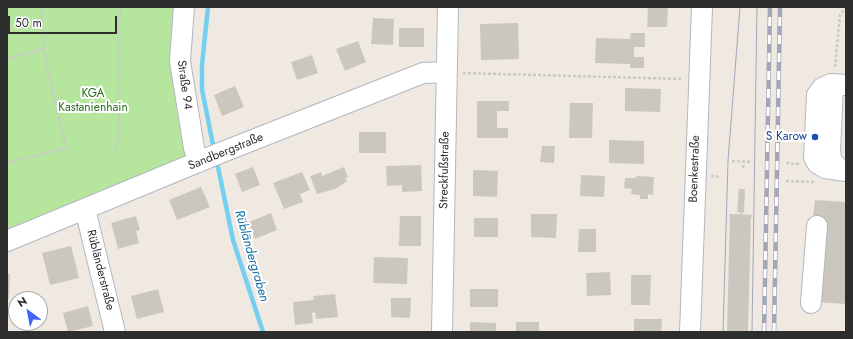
<!DOCTYPE html>
<meta charset="utf-8">
<style>
body{margin:0}
#map{position:relative;width:853px;height:339px;overflow:hidden;background:#efe9e1;font-family:Jost,sans-serif}
canvas{display:block}
.frame{position:absolute;inset:0;border:8px solid #2e2e2e;pointer-events:none}
.north{position:absolute;left:8px;top:291px;width:40px;height:40px;box-sizing:border-box;background:#fff;border:1px solid #ababab;border-radius:50%;rotate:328deg;font-size:11px;font-weight:700;line-height:16px;text-align:center;color:#2e2e2e}
.north::after{content:'';display:block;margin:auto;width:14px;height:18px;background:#4264fb;clip-path:polygon(50% 0,100% 100%,50% 72%,0 100%)}
.scale{position:absolute;left:8px;top:16px;width:109px;height:18px;box-sizing:border-box;border:2px solid #2e2e2e;border-top:0;padding-left:5px;font-size:12px;line-height:14px;white-space:nowrap;color:#2e2e2e;-webkit-text-stroke:3px #fff;paint-order:stroke}
</style>
<div id="map">
<canvas width="853" height="339"></canvas>
<div class="frame"></div>
<div class="north">N</div>
<div class="scale">50 m</div>
</div>
<script>
const ctx = document.querySelector('canvas').getContext('2d');
ctx.lineJoin = 'round';
function fill(path, color) {
  ctx.fillStyle = color;
  ctx.fill(path, 'evenodd');
}
function poly(rows) {
  const path = new Path2D();
  for (const r of rows) {
    path.moveTo(r[0], r[1]);
    for (let i = 2; i < r.length; i += 2) path.lineTo(r[i], r[i + 1]);
  }
  return path;
}
function strokePath(path, color, width, dash) {
  ctx.strokeStyle = color;
  ctx.lineWidth = width;
  ctx.lineCap = dash ? 'butt' : 'round';
  ctx.setLineDash(dash || []);
  ctx.stroke(path);
}
function label(font, color, halo, rows, align = 'center') {
  ctx.font = font + ' Jost,sans-serif';
  ctx.lineWidth = 4;
  ctx.setLineDash([]);
  ctx.textBaseline = 'middle';
  ctx.strokeStyle = halo;
  ctx.fillStyle = color;
  for (const [text, x, y, turn = 0] of rows) {
    ctx.save();
    ctx.translate(x, y);
    ctx.rotate((+turn || 0) * Math.PI / 180);
    ctx.textAlign = isNaN(turn) ? turn : align;
    if (halo) ctx.strokeText(text, 0, 0);
    ctx.fillText(text, 0, 0);
    ctx.restore();
  }
}
fill(poly([
 [7,7,176,7,190,159,7,233]
]), '#b6e59e');
strokePath(poly([
 [208,7,202,65,202,89,213,145],
 [217,162,233,240,263,332]
]), '#75cff0', 4.5);
fill(poly([
 [648,7,668,7,667,27,647,27],
 [373,18,394,19,393,45,371,44],
 [518,23,519,59,481,60,480,24],
 [399,28,424,28,424,47,399,47],
 [631,33,645,33,645,47,634,47,634,57,644,57,644,68,630,68,630,64,595,63,596,38,630,39],
 [358,41,366,62,345,71,336,49],
 [312,55,318,73,297,80,291,62],
 [235,86,244,107,222,116,214,95],
 [625,88,661,89,660,112,625,111],
 [477,101,509,101,509,111,497,111,497,128,508,128,508,138,477,138],
 [570,103,593,103,592,138,569,138],
 [359,132,386,132,386,153,359,153],
 [609,140,644,141,644,164,609,163],
 [542,146,555,146,554,163,540,162],
 [421,165,422,191,402,192,402,185,387,186,386,166],
 [253,167,260,185,242,192,235,174],
 [344,167,348,177,345,178,347,181,335,189,317,194,310,176,321,172,322,176],
 [473,170,498,171,497,197,473,196],
 [302,172,310,190,300,194,303,202,284,209,273,183],
 [581,175,605,176,604,197,580,196],
 [637,176,654,177,653,195,648,194,648,199,640,199,640,195,631,194,632,189,624,188,625,178,636,178],
 [201,187,210,207,177,220,169,200],
 [739,189,745,189,744,213,737,212],
 [815,200,846,202,846,304,816,302,823,217,813,217],
 [271,213,277,230,255,239,249,222],
 [531,214,557,214,556,238,531,237],
 [730,214,751,215,748,332,727,332],
 [136,216,140,230,136,231,139,243,118,249,111,223],
 [400,216,421,216,421,246,399,246],
 [474,218,498,218,498,237,474,237],
 [579,229,596,229,596,252,578,252],
 [71,246,79,278,50,285,42,253],
 [374,257,408,258,407,284,373,283],
 [610,272,611,295,587,296,586,273],
 [7,274,10,274,9,299,7,299],
 [631,275,651,275,650,305,631,305],
 [158,289,164,312,137,319,131,296],
 [470,289,498,289,498,307,470,307],
 [335,294,338,317,316,319,315,312,312,313,313,323,295,325,293,302,314,300,313,296],
 [391,298,411,298,410,318,391,317],
 [88,306,93,326,68,332,63,313],
 [634,319,662,319,661,332,634,332],
 [470,322,496,323,496,332,470,332],
 [516,322,539,322,539,332,516,332]
]), '#cbc7bf');
const minor = poly([
 [184,7,180,61,194,148,199,162],
 [833,84,830,152,832,162,841,170],
 [846,85,831,84,822,88,817,95,814,157,817,163,825,168,846,171],
 [85,209,115,332],
 [7,241,215,155,423,73,447,72],
 [811,303,817,226],
 [442,332,448,7],
 [690,332,702,7]
]);
strokePath(minor, '#b4b7c1', 22);
strokePath(poly([
 [7,59,43,49],
 [835,67,840,15,846,8],
 [463,73,682,79],
 [116,150,119,129,118,31,121,7],
 [732,161,752,162],
 [7,163,66,148,43,49,42,7],
 [786,163,798,164,798,163],
 [743,168,744,162],
 [711,176,720,177],
 [786,181,814,182],
 [729,215,752,216],
 [741,216,741,205]
]), '#c9c9c9', 2.5, [3, 2]);
strokePath(minor, '#fff', 20);
strokePath(poly([
 [723,332,728,161,740,7],
 [752,332,757,7]
]), '#a3a6b8', 1);
const rail = poly([
 [764,332,770,7],
 [774,332,780,7]
]);
strokePath(rail, '#a3a6b8', 4.5);
strokePath(rail, '#fff', 3, [9]);
for (const [x, y, r, color] of [
 [815,137,4,"#1a4fb4"]
]) {
  const dot = new Path2D();
  dot.arc(x, y, r, 0, 2 * Math.PI);
  ctx.fillStyle = color;
  ctx.fill(dot);
  strokePath(dot, '#fff', 1.5);
}
label('12px', '#2e2e2e', '#fff', [
 ["Straße 94",184,85,82],
 ["Sandbergstraße",226,152,-22],
 ["Boenkestraße",695,169,-88],
 ["Streckfußstraße",445,170,-89],
 ["Rübländerstraße",100,270,76]
]);
label('12px', '#2c6e1b', '#fff', [
 ["KGA",93,94],
 ["Kastanienhain",93,108]
]);
label('12px', '#164399', '#fff', [
 ["S Karow",807,137]
], 'right');
label('italic 13px', '#0d6fa3', '#fff', [
 ["Rübländergraben",251,256,74]
]);
</script>
